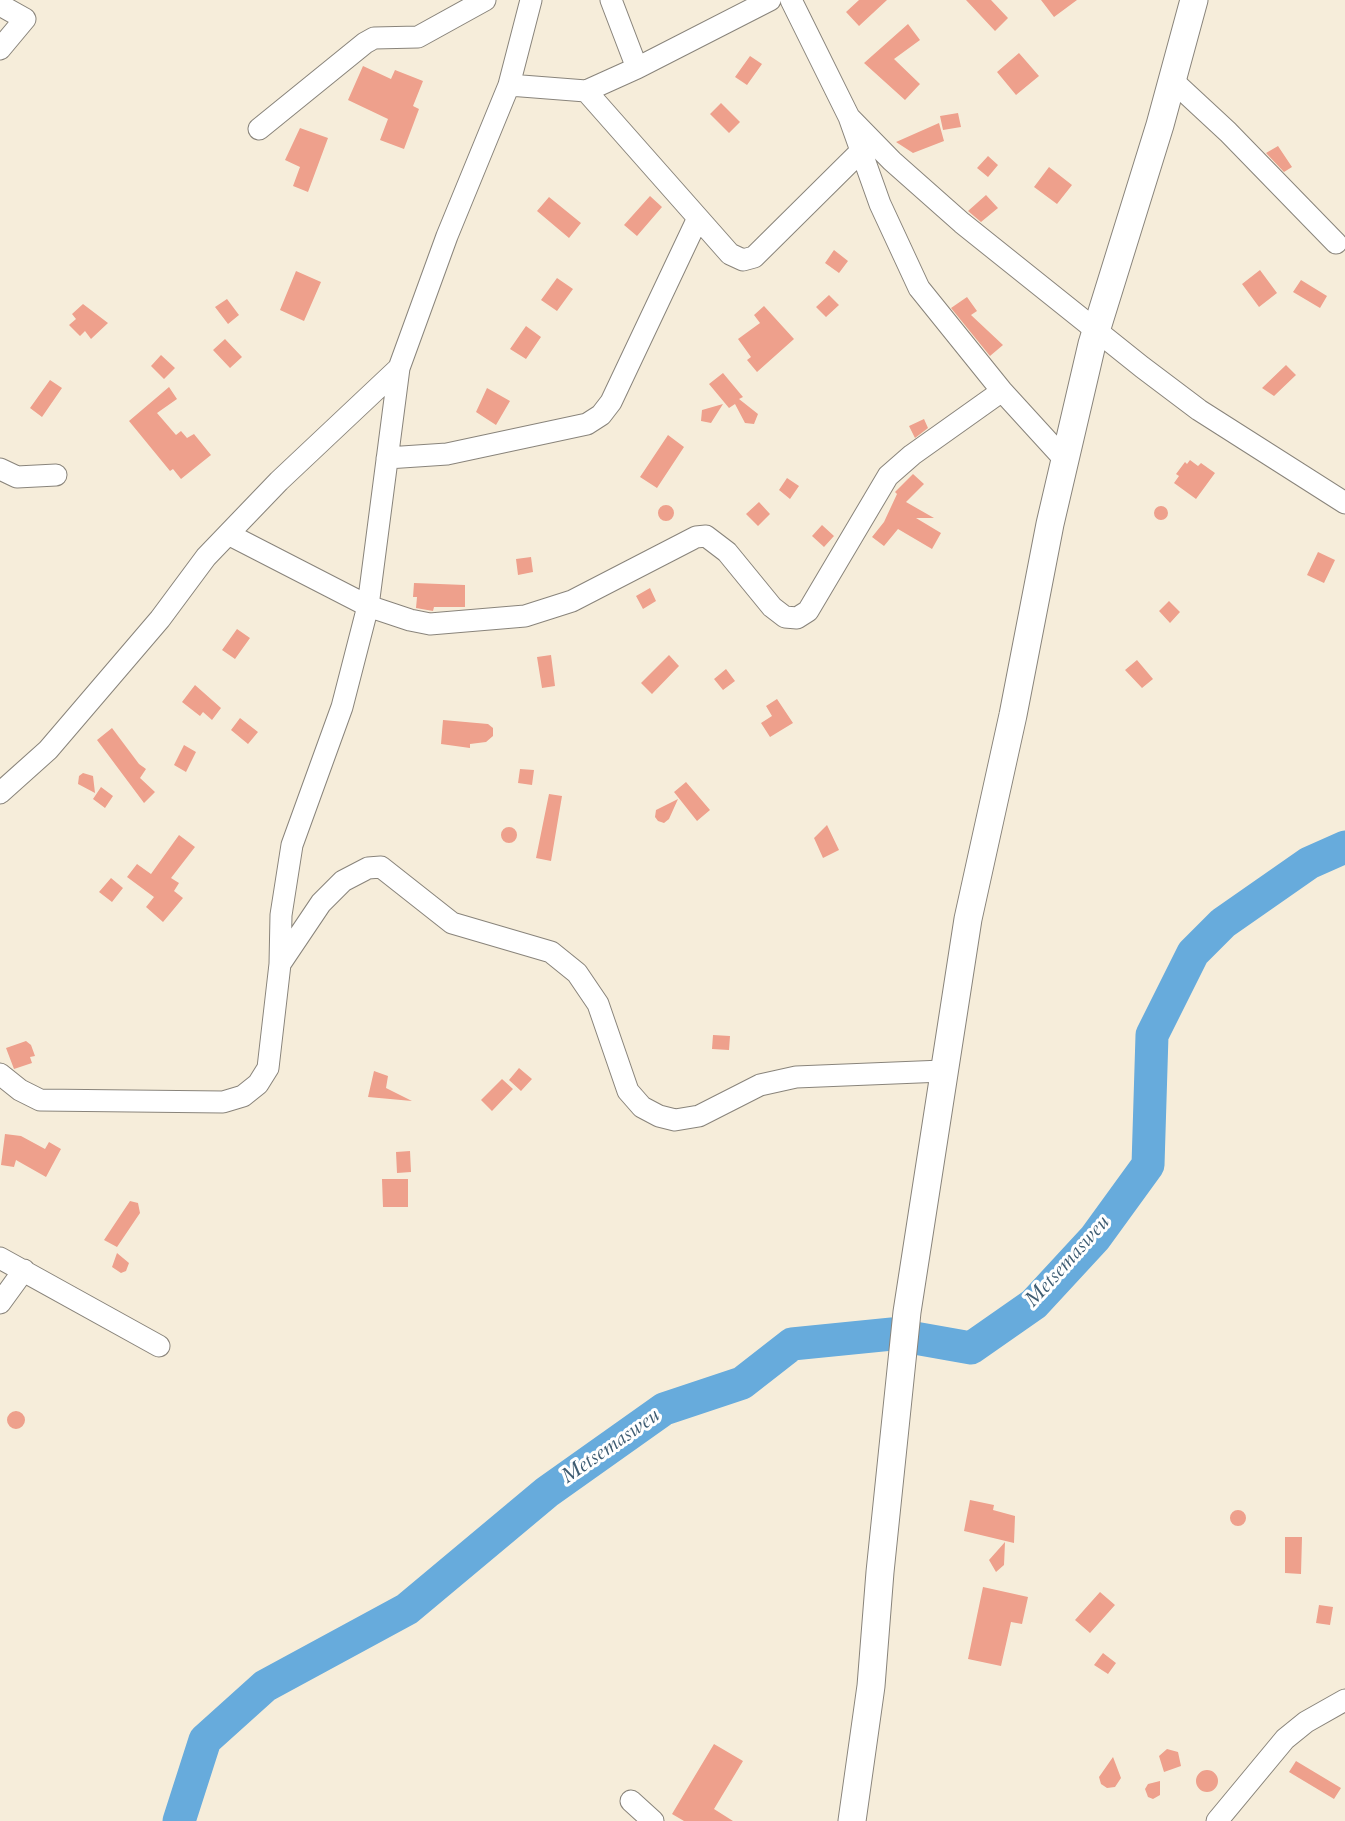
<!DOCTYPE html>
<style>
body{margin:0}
canvas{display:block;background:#f6edda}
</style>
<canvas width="1345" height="1821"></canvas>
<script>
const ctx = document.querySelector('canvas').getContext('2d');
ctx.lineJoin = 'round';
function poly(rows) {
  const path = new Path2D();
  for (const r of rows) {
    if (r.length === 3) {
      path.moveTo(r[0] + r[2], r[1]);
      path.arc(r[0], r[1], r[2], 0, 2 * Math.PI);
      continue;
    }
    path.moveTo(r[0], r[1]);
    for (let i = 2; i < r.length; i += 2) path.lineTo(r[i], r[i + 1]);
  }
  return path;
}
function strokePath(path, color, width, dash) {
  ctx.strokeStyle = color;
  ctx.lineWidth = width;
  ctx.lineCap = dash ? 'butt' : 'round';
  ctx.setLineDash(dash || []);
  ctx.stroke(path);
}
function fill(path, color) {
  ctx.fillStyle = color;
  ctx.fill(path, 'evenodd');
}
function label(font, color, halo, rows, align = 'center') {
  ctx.font = font + ' Cardo,serif';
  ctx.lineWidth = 6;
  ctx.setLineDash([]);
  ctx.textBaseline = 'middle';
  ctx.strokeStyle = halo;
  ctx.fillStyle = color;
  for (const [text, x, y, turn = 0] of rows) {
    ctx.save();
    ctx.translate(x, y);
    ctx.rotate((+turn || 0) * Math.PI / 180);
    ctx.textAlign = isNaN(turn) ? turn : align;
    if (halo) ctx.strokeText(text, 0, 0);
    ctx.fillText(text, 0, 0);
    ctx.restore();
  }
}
strokePath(poly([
 [179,1821,205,1740,265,1686,407,1609,547,1492,664,1409,742,1383,792,1344,892,1334,971,1348,1034,1304,1095,1238,1148,1165,1152,1035,1193,953,1223,923,1309,863,1345,847]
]), '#67abdc', 33);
fill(poly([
 [859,0,887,0,859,26,846,12],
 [966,0,991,0,1008,18,995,31],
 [1041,0,1077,0,1054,17],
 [908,24,920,40,894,59,920,84,905,100,864,63],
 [1019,53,1039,76,1016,95,997,72],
 [750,56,762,64,747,85,735,77],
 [363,66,391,79,395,70,423,81,413,106,419,109,404,149,380,140,388,119,348,100],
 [721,103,740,122,729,133,710,114],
 [958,113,961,127,943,130,940,116],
 [939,123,944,141,913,153,896,142],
 [300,128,328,138,308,192,293,186,300,167,285,160],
 [1278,146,1292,167,1284,172,1266,153],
 [988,156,998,165,988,177,977,168],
 [1049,167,1072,185,1057,204,1034,187],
 [986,195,998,208,981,222,968,211],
 [650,196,662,207,637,236,624,225],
 [549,197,581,223,569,238,537,211],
 [834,250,848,261,839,273,825,263],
 [1260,270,1277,293,1259,307,1242,284],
 [296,271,321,282,304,321,280,310],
 [557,278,573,289,557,311,541,300],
 [1301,280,1327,296,1320,308,1293,292],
 [829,295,839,305,826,317,816,307],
 [967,297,977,311,971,315,1003,345,990,356,951,308],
 [227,299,239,315,228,324,215,307],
 [83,304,108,323,91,339,85,331,80,336,69,325,76,319,72,314],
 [764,306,794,339,757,372,747,360,751,357,738,339,760,323,754,315],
 [526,326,541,337,526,359,510,349],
 [225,339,242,357,230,368,213,350],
 [161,355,175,368,164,379,151,366],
 [1286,365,1296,375,1274,396,1262,388],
 [723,373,743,397,739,399,758,414,754,424,745,423,735,404,729,408,709,384],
 [50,380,62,388,42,417,30,408],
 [169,387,177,399,157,413,176,435,181,431,187,438,194,434,211,455,181,479,173,469,170,471,129,421],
 [487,388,510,401,496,425,476,412],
 [723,404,711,423,701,421,702,410],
 [924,419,928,428,915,438,909,426],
 [668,435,684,447,657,488,640,477],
 [1190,460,1198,466,1201,463,1215,473,1196,499,1174,483,1179,476,1176,474,1185,462,1187,464],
 [913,474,924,484,906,502,934,518,916,518,941,533,932,549,898,529,884,546,872,537,884,522,897,494,895,492],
 [787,478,799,486,790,499,779,490],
 [759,502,770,514,758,526,746,514],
 [666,513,8],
 [1161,513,7],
 [822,525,834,536,824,547,812,536],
 [1318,552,1335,560,1324,583,1307,575],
 [531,557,533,572,518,575,516,559],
 [414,583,465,585,465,607,434,607,433,611,416,608,417,597,413,597],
 [650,588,656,601,643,609,636,596],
 [1169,601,1180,612,1170,623,1159,611],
 [237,629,250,638,235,659,222,650],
 [551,655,555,686,542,688,537,657],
 [669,655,679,666,652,694,641,683],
 [1137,660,1153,679,1142,688,1125,670],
 [726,669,735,681,723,690,714,679],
 [195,685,221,708,212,720,203,712,200,716,182,702],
 [777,699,793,723,770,737,761,723,772,716,766,706],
 [240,718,258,732,248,744,231,730],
 [443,720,488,724,493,728,493,736,486,742,470,744,470,748,441,744],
 [112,728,139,764,146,769,140,778,155,792,144,803,97,740],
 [184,745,196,752,186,772,174,765],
 [520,769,534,770,532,785,518,783],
 [83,773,93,776,95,793,78,784,79,776],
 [686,782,710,810,697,821,674,792],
 [101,787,113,796,105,808,93,799],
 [549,794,562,796,551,861,536,858],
 [678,799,669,819,664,823,658,821,655,817,656,810],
 [827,825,839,850,823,858,814,838],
 [509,835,8],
 [179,835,195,847,171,878,179,883,174,891,183,898,163,922,146,907,154,897,127,877,137,864,151,874],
 [111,878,123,888,112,902,99,892],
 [713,1035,730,1036,729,1050,712,1049],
 [26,1041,31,1045,35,1056,30,1057,32,1063,14,1069,6,1048],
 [519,1068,532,1079,521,1091,509,1080],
 [374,1071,388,1076,386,1088,412,1101,368,1097],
 [502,1079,513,1089,492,1111,481,1100],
 [5,1134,21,1136,45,1149,49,1142,61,1149,46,1177,16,1160,14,1167,1,1165],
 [410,1151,411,1172,397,1173,396,1152],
 [382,1179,408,1179,408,1207,383,1207],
 [130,1201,138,1203,140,1213,117,1247,104,1240],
 [117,1253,129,1263,126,1271,121,1273,112,1267],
 [16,1420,9],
 [970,1500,994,1505,993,1510,1015,1516,1014,1543,964,1531],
 [1238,1518,8],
 [1285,1537,1302,1537,1301,1574,1285,1573],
 [1005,1542,1004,1565,996,1572,989,1560],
 [983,1587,1028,1597,1022,1624,1011,1622,1001,1666,968,1659],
 [1100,1592,1115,1605,1090,1633,1075,1620],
 [1319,1605,1333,1607,1330,1625,1316,1623],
 [1103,1653,1116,1663,1108,1674,1094,1665],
 [714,1744,743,1761,714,1809,733,1821,684,1821,672,1814],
 [1167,1749,1178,1752,1181,1766,1164,1772,1159,1756],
 [1113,1757,1121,1778,1115,1787,1107,1788,1101,1784,1099,1777],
 [1296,1761,1341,1788,1334,1799,1289,1772],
 [1207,1781,11],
 [1160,1781,1160,1795,1153,1799,1148,1797,1145,1789,1148,1784]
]), '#eea08c');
const minor = poly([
 [611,0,637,68,770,0],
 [791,0,849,117,880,204,919,288,1002,391,1065,460],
 [0,5,25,19,0,49],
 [1173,81,1228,132,1336,243],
 [509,85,586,91,637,68],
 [586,91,730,254,743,260,754,257,860,152],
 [849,117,892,161,962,223,1142,367,1199,410,1345,503],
 [259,129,365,43,374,38,418,37,485,0],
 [387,458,447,454,587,424,601,415,611,402,698,218],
 [0,469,17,477,56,475],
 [228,534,368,606,399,368],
 [0,793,48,750,160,619,206,557,279,481,399,368,447,236,509,85,531,0],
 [280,964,321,903,343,881,368,868,381,867,452,923,551,952,577,973,598,1004,628,1091,642,1107,659,1116,675,1120,699,1116,760,1085,796,1077,943,1071],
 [0,1074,20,1090,40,1100,223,1102,243,1096,258,1084,268,1068,280,964,281,915,292,845,342,707,368,606,410,620,430,624,525,616,572,601,696,537,706,536,727,552,772,607,785,617,797,618,808,611,888,476,912,455,1002,391],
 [0,1258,159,1346],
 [0,1303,24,1270],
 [631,1801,653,1821],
 [1217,1821,1285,1739,1306,1722,1345,1700]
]);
const tertiary = poly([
 [852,1821,871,1686,880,1572,907,1312,968,919,1013,715,1050,524,1092,344,1160,125,1194,0]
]);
strokePath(minor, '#89847b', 23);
strokePath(tertiary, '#89847b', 29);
strokePath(minor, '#fff', 21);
strokePath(tertiary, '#fff', 27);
label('italic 21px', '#3e5c72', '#fff', [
 ["Metsemasweu",1068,1262,-48],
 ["Metsemasweu",611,1447,-35]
]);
</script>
